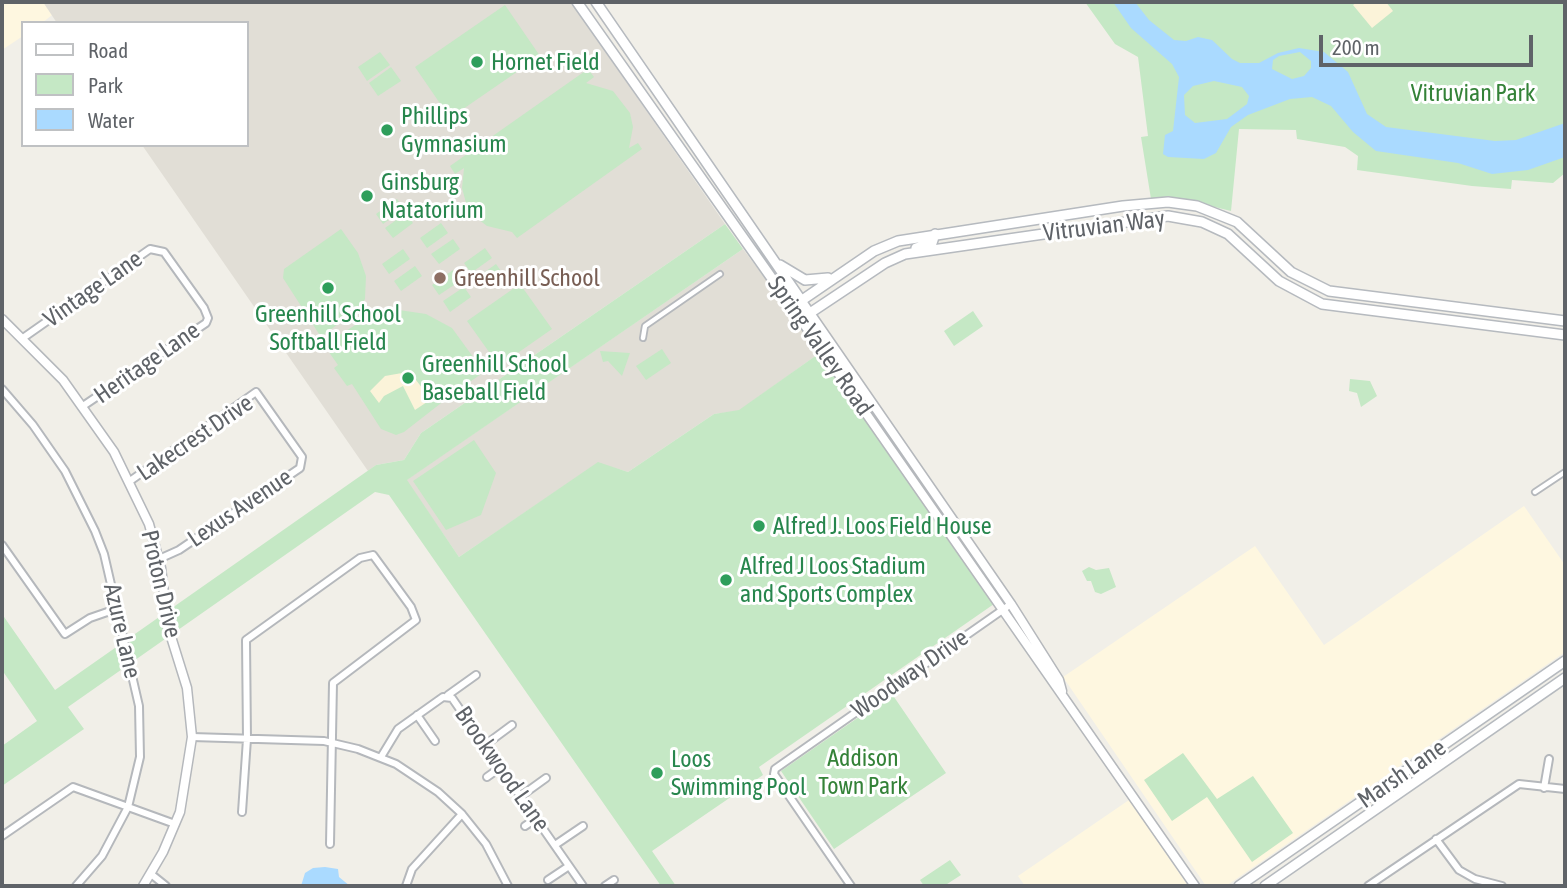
<!DOCTYPE html>
<style>
body{margin:0}
#map{position:relative;width:1567px;height:888px;overflow:hidden;background:#f1efe8;font-family:"Asap Condensed",sans-serif}
canvas{display:block}
.frame{position:absolute;inset:0;border:4px solid #5f6368;pointer-events:none}
.legend{position:absolute;left:21px;top:21px;width:228px;height:126px;box-sizing:border-box;background:#fff;border:2px solid #bfc1c3;margin:0;padding:9px 12px;list-style:none;font-size:21px;color:#5f6368}
.legend li{display:flex;align-items:center;gap:14px;height:35px}
.legend b{width:35px;border:2px solid #bfc1c3}
.scale{position:absolute;left:1319px;top:35px;width:214px;height:32px;box-sizing:border-box;border:4px solid #5f6368;border-top:0;padding-left:9px;font-size:21px;line-height:24px;white-space:nowrap;color:#5f6368;-webkit-text-stroke:5px #fff;paint-order:stroke}
</style>
<div id="map">
<canvas width="1567" height="888"></canvas>
<div class="frame"></div>
<ul class="legend">
<li><b style="height:9px;background:#fff"></b>Road</li>
<li><b style="height:19px;background:#c5e8c5"></b>Park</li>
<li><b style="height:19px;background:#aadaff"></b>Water</li>
</ul>
<div class="scale">200 m</div>
</div>
<script>
const ctx = document.querySelector('canvas').getContext('2d');
ctx.lineJoin = 'round';
function fill(path, color) {
  ctx.fillStyle = color;
  ctx.fill(path, 'evenodd');
}
function poly(rows) {
  const path = new Path2D();
  for (const r of rows) {
    path.moveTo(r[0], r[1]);
    for (let i = 2; i < r.length; i += 2) path.lineTo(r[i], r[i + 1]);
  }
  return path;
}
function strokePath(path, color, width, dash) {
  ctx.strokeStyle = color;
  ctx.lineWidth = width;
  ctx.lineCap = dash ? 'butt' : 'round';
  ctx.setLineDash(dash || []);
  ctx.stroke(path);
}
function label(font, color, halo, rows, align = 'center') {
  ctx.font = font + ' "Asap Condensed",sans-serif';
  ctx.lineWidth = 6;
  ctx.setLineDash([]);
  ctx.textBaseline = 'middle';
  ctx.strokeStyle = halo;
  ctx.fillStyle = color;
  for (const [text, x, y, turn = 0] of rows) {
    ctx.save();
    ctx.translate(x, y);
    ctx.rotate((+turn || 0) * Math.PI / 180);
    ctx.textAlign = isNaN(turn) ? turn : align;
    if (halo) ctx.strokeText(text, 0, 0);
    ctx.fillText(text, 0, 0);
    ctx.restore();
  }
}
fill(poly([
 [2,2,43,2,52,15,42,23,23,23,23,36,2,50],
 [1524,506,1565,565,1565,652,1226,886,1206,886,1063,677,1255,546,1324,645],
 [1129,800,1188,886,1025,886,1018,876]
]), '#fef7e0');
fill(poly([
 [43,2,571,2,725,224,421,433,404,460,376,465,368,471,142,145,247,145,247,23,57,23],
 [743,249,821,352,739,411,714,414,628,472,598,463,459,557,406,480]
]), '#e1ded6');
fill(poly([
 [1085,2,1565,2,1565,173,1553,183,1512,180,1511,189,1472,186,1357,170,1358,156,1345,147,1297,139,1296,130,1239,129,1231,211,1178,198,1151,199,1141,137,1148,136,1138,57,1115,44],
 [505,5,540,56,450,118,415,67],
 [380,52,390,65,367,81,358,67],
 [391,67,401,81,378,96,369,83],
 [588,69,594,77,586,83,613,91,630,113,633,127,629,148,638,143,642,149,517,238,512,232,487,226,473,215,466,203,462,188,464,168,455,174,450,166],
 [397,199,404,209,383,224,376,214],
 [406,213,413,223,393,238,385,228],
 [441,223,448,233,427,248,420,238],
 [725,224,743,249,407,480,459,557,598,462,628,472,714,414,739,410,821,352,994,604,759,767,763,775,652,851,676,886,661,886,389,495,375,492,68,707,84,729,2,786,2,746,37,721,2,670,2,614,55,690,376,465,404,460,421,433],
 [341,229,358,253,366,276,365,299,359,308,321,337,283,278,284,269],
 [453,239,460,249,439,264,431,254],
 [485,248,492,258,471,273,464,263],
 [403,249,410,259,389,274,382,264],
 [496,264,503,274,482,289,475,279],
 [415,266,422,276,401,291,394,281],
 [453,270,460,281,439,295,432,285],
 [520,284,552,329,499,366,467,321],
 [464,287,471,297,450,312,443,301],
 [399,310,426,314,452,328,484,372,464,386,467,391,449,403,445,400,404,432,396,435,381,429,352,384,347,386,334,368,338,365,324,345,371,315],
 [973,311,983,326,954,346,944,331],
 [662,349,671,363,646,380,636,366],
 [600,351,630,353,622,376,608,361,603,362],
 [1350,379,1370,381,1377,396,1361,407,1357,393,1349,391],
 [474,440,496,473,481,515,446,530,413,481],
 [1089,567,1096,570,1109,568,1116,587,1101,594,1095,592,1091,581,1087,581,1082,571],
 [892,694,946,773,834,849,781,771],
 [1183,753,1217,799,1253,776,1293,833,1252,862,1207,797,1172,821,1144,780],
 [950,860,961,875,944,886,924,886,920,880]
]), '#c5e8c5');
fill(poly([
 [1357,2,1386,2,1393,11,1372,28,1353,5],
 [402,373,416,380,426,393,427,402,415,410,403,386,384,396,379,403,370,391,385,376]
]), '#fbf3d9');
fill(poly([
 [1113,2,1135,2,1149,20,1174,40,1186,41,1198,37,1212,40,1232,59,1240,63,1259,63,1278,53,1299,48,1324,52,1348,72,1367,114,1386,127,1495,141,1516,140,1565,123,1565,157,1528,170,1492,174,1458,163,1376,151,1353,132,1331,106,1312,97,1290,99,1248,115,1231,127,1216,153,1204,159,1168,157,1163,154,1165,135,1173,131,1179,77,1172,64,1131,28],
 [1300,52,1311,61,1311,68,1304,76,1292,79,1272,69,1273,60,1279,56],
 [1214,81,1242,87,1249,96,1247,104,1227,119,1195,123,1185,115,1184,95,1193,86],
 [325,867,338,869,339,877,350,886,301,886,305,873,313,868]
]), '#aadaff');
const pedestrian = poly([
 [643,338,645,326,720,274],
 [1535,492,1565,472]
]);
const minor = poly([
 [23,338,150,249,164,252,204,308,208,318,206,323,83,406],
 [2,389,33,425,65,471,95,531,104,554,139,706,140,757,128,807,102,856,76,886],
 [130,481,256,392,302,457,300,468,179,550,159,559],
 [2,545,65,634,90,618,116,609],
 [448,695,476,675],
 [417,715,435,741],
 [192,737,324,741,358,749,396,764,438,792,462,814,486,844,508,886],
 [485,745,512,725],
 [381,757,398,729,443,697,452,698,583,886],
 [487,777,501,767],
 [1544,788,1549,759],
 [521,796,546,778],
 [242,812,247,739,246,640,360,558,373,555,411,607,416,620,333,683,330,844],
 [525,826,537,818],
 [2,836,73,787,175,824],
 [1436,839,1459,870,1475,879,1502,886],
 [555,845,583,826],
 [151,874,166,886],
 [548,880,569,866],
 [406,886,412,869,462,814],
 [605,886,614,880],
 [851,886,774,774,775,769,1011,604],
 [1368,886,1519,784,1565,789]
]);
const tertiary = poly([
 [801,300,1011,604,1059,680,1062,691],
 [792,307,1195,886],
 [2,319,63,380,114,452,149,524,161,568,168,627,187,688,192,737,180,812,163,852,143,886]
]);
const secondary = poly([
 [577,2,792,307,874,251,898,241,1123,206,1168,202,1197,206,1237,222,1291,272,1329,291,1565,321],
 [596,2,801,300],
 [916,248,932,243,935,234],
 [780,265,805,280,828,278],
 [801,319,885,263,905,254,1168,216,1202,222,1228,234,1279,281,1322,304,1565,335],
 [1239,886,1565,661],
 [1265,886,1565,678]
]);
strokePath(pedestrian, '#b5b8bc', 8);
strokePath(minor, '#b5b8bc', 10);
strokePath(tertiary, '#b5b8bc', 11);
strokePath(secondary, '#b6babf', 12);
strokePath(pedestrian, '#fff', 4.5);
strokePath(minor, '#fff', 6);
strokePath(tertiary, '#fff', 8);
strokePath(secondary, '#fff', 9);
for (const [x, y, r, color] of [
 [477,62,7,"#2e9e5b"],
 [387,130,7,"#2e9e5b"],
 [367,196,7,"#2e9e5b"],
 [440,278,7,"#8d6e63"],
 [328,288,7,"#2e9e5b"],
 [408,378,7,"#2e9e5b"],
 [759,526,7,"#2e9e5b"],
 [726,580,7,"#2e9e5b"],
 [657,773,7,"#2e9e5b"]
]) {
  const dot = new Path2D();
  dot.arc(x, y, r, 0, 2 * Math.PI);
  ctx.fillStyle = color;
  ctx.fill(dot);
  strokePath(dot, '#fff', 2.5);
}
label('24px', '#27864d', '#fff', [
 ["Hornet Field",491,62],
 ["Phillips",401,116],
 ["Gymnasium",401,144],
 ["Ginsburg",381,182],
 ["Natatorium",381,210],
 ["Greenhill School",328,314,"center"],
 ["Softball Field",328,342,"center"],
 ["Greenhill School",422,364],
 ["Baseball Field",422,392],
 ["Alfred J. Loos Field House",773,526],
 ["Alfred J Loos Stadium",740,566],
 ["and Sports Complex",740,594],
 ["Loos",671,759],
 ["Swimming Pool",671,787]
], 'left');
label('24px', '#348238', '#fff', [
 ["Vitruvian Park",1473,93],
 ["Addison",863,758],
 ["Town Park",863,786]
]);
label('24px', '#5f6368', '#fff', [
 ["Vitruvian Way",1104,226,-7],
 ["Vintage Lane",93,289,-35],
 ["Spring Valley Road",820,346,55],
 ["Heritage Lane",147,363,-35],
 ["Lakecrest Drive",195,438,-34],
 ["Lexus Avenue",240,508,-34],
 ["Proton Drive",161,584,77],
 ["Azure Lane",122,631,77],
 ["Woodway Drive",910,674,-35],
 ["Brookwood Lane",502,769,55],
 ["Marsh Lane",1402,774,-35]
]);
label('24px', '#785e54', '#fff', [
 ["Greenhill School",454,278]
], 'left');
</script>
